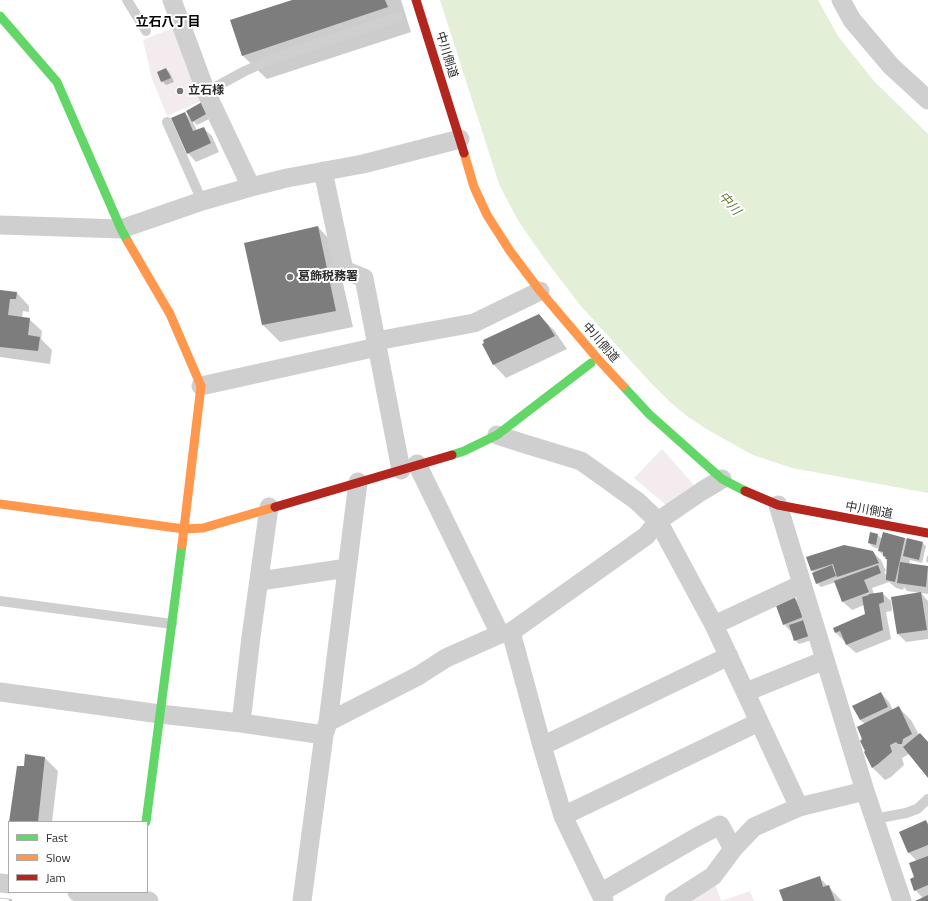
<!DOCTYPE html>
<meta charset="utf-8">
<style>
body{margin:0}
#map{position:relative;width:928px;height:901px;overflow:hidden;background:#fff;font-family:"Titillium Web",sans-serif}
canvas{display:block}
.legend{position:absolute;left:8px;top:821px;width:140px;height:72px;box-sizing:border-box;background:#fff;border:1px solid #ababab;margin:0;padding:5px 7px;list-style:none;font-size:12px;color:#2c2c2c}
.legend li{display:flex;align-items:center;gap:8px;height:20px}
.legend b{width:20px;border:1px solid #ababab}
</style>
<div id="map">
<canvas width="928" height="901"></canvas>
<ul class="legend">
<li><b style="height:5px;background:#63d668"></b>Fast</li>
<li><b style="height:5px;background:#ff974d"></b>Slow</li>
<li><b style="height:5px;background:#b3261e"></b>Jam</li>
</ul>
</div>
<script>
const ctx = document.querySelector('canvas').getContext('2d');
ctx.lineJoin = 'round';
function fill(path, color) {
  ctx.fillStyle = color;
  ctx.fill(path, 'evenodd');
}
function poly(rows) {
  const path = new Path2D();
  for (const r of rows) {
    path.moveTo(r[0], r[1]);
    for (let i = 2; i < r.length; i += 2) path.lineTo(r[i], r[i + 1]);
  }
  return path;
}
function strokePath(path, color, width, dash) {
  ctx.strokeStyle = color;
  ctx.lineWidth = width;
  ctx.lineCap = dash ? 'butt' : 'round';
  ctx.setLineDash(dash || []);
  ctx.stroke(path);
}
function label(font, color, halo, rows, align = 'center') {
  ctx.font = font + ' "Titillium Web","Noto Sans JP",sans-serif';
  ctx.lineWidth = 4;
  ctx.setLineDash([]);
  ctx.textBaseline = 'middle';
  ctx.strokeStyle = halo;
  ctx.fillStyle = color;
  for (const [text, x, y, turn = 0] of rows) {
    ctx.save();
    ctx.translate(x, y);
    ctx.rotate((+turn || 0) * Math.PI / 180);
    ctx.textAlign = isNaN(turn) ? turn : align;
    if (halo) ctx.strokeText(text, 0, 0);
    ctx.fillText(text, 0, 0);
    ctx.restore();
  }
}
fill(poly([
 [175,27,203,100,167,116,152,79,143,40],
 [662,449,694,485,666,505,634,478],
 [715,883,721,901,750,891,754,901,686,901]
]), '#f3ebee');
fill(poly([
 [440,0,818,0,838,36,874,81,928,134,928,493,792,468,753,455,708,430,688,417,670,402,650,382,580,305,544,258,519,222,506,198,499,184]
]), '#e4efd8');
fill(poly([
 [295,0,401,0,411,32,267,79,242,55],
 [166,69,170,73,174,82,166,85,162,81],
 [206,107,211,118,197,125,193,121],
 [185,113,193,122,197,131,203,128,212,136,219,152,196,162,188,153],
 [318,227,334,244,353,327,280,342,263,325,245,244],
 [0,291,17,293,29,306,29,312,23,311,22,318,29,319,42,331,41,339,52,350,50,364,0,357],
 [541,318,554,330,567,349,506,378,494,365,484,344],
 [884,533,922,543,926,546,922,563,910,560,909,565,928,567,928,594,907,591,904,587,903,590,896,588,889,582,872,588,874,594,882,593,891,601,892,611,886,612,891,639,856,653,847,645,846,641,844,641,836,633,834,628,866,615,864,605,852,610,843,602,836,582,821,587,817,583,814,573,812,570,873,552,881,560,886,571,884,572,887,576,888,561,879,551,880,549,873,547,869,543,878,535,882,539],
 [927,556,928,556,928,563,926,561],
 [921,593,928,601,928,639,906,642,898,634,892,598],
 [794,597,802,605,812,640,799,644,795,640,792,633,784,624],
 [881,693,889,702,893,710,898,707,911,720,919,735,920,734,928,742,928,776,909,754,902,758,904,765,891,777,885,780,872,767,863,740,865,724,860,720],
 [45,758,58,771,52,822,10,822,25,767],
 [926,821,928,823,928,901,917,901,923,898,915,890,917,861,909,853,900,832],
 [819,877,842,901,784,901]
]), '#0003');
fill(poly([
 [292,0,385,0,388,7,242,56,230,20],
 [166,68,171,78,161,82,157,72],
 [202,102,208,113,192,122,186,111],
 [185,112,193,131,204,127,211,143,187,154,171,118],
 [318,226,336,311,262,325,244,243],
 [0,290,17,292,16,299,10,299,8,315,30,318,28,335,40,337,38,351,0,347],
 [539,314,548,325,555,336,493,365,482,344,484,343,483,340],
 [870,532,878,534,876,545,868,543],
 [883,532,905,538,895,582,886,580,887,559,885,559,886,557,883,556,883,552,878,551],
 [907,538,923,542,919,560,903,556],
 [844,545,873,551,879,563,837,577,833,564,811,571,806,557],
 [900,562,928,566,926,587,897,583],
 [832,565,836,576,816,584,812,573],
 [878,565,881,573,864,580,869,592,842,602,834,581],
 [883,592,884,602,879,604,883,630,846,645,840,631,835,633,833,628,865,614,862,597,869,595,869,594],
 [921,592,927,630,897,634,891,597],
 [794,596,803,617,783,625,775,603],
 [804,620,809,636,794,641,789,625],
 [881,692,888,707,860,720,852,706],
 [899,706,912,734,903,739,902,744,898,744,896,742,890,745,892,752,878,764,872,768,864,752,865,751,860,741,862,739,857,727],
 [920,733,928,742,928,778,903,747],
 [25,754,45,757,38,822,9,822,17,766,24,766],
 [926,820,928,825,928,845,908,853,899,832],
 [928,856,928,885,914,891,910,879,914,877,909,863],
 [820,876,823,887,829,885,835,901,783,901,779,890],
 [928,895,928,901,915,901]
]), '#7d7d7d');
strokePath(poly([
 [127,0,146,31],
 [206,92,245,71,277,57,398,17],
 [167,122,202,201],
 [0,601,172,624],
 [874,819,906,813,917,809,928,799]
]), '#cfcfcf', 10);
strokePath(poly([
 [172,0,206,92,251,187],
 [841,0,852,20,891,66,928,100],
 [323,171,344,270,364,278,401,470],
 [0,225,121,229,202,201,251,187,287,178,363,164,460,139],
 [376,341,474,323,540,291],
 [201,386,377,347],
 [497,435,525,444,581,461,637,501,658,521,714,625,799,807],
 [417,464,500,634],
 [778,505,865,791,902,901],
 [260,581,347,568],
 [714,625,802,584],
 [511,632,542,746,563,816,604,901],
 [0,692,160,714,241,723,324,735],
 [746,692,825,660],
 [328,722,418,676,446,658,500,634,511,632,646,536,658,521,702,491,722,479],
 [241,723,251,637,269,507],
 [542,746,729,656],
 [563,816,759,722],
 [0,883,9,884],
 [77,892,149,901],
 [600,893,697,837,720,825,733,849],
 [302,901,324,735,328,722,358,482],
 [674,901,713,876,733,849,754,827,799,807,865,791]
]), '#cfcfcf', 19);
strokePath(poly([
 [0,16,57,82,121,229,128,242],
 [623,386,649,414,722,479,745,491],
 [452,455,464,451,497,435,591,363],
 [146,822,182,545]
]), '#63d668', 9);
strokePath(poly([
 [464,153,474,187,487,215,510,251,540,291,597,358,623,386],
 [128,242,170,314,201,386,182,545],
 [0,504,184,529,203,528,275,507]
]), '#ff974d', 9);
strokePath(poly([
 [416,0,464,153],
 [745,491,778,505,928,533],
 [275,507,452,455]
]), '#b3261e', 9);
const rail = poly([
 [0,900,10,901]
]);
strokePath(rail, '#c2c2c2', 4.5);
strokePath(rail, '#fff', 3, [9]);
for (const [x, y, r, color] of [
 [180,91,4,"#767676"],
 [290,277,4,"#767676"]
]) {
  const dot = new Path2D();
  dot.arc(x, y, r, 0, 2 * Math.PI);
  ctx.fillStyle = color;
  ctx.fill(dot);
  strokePath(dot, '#fff', 1.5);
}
label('12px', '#2c2c2c', '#fff', [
 ["中川側道",446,55,73],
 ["中川側道",600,343,49],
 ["中川側道",869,511,10]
]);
label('bold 12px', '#2c2c2c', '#fff', [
 ["立石様",188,91],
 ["葛飾税務署",298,277]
], 'left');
label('bold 13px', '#000', '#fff', [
 ["立石八丁目",168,23]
]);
label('italic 13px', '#607c3b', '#fff', [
 ["中川",729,204,49]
]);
</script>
